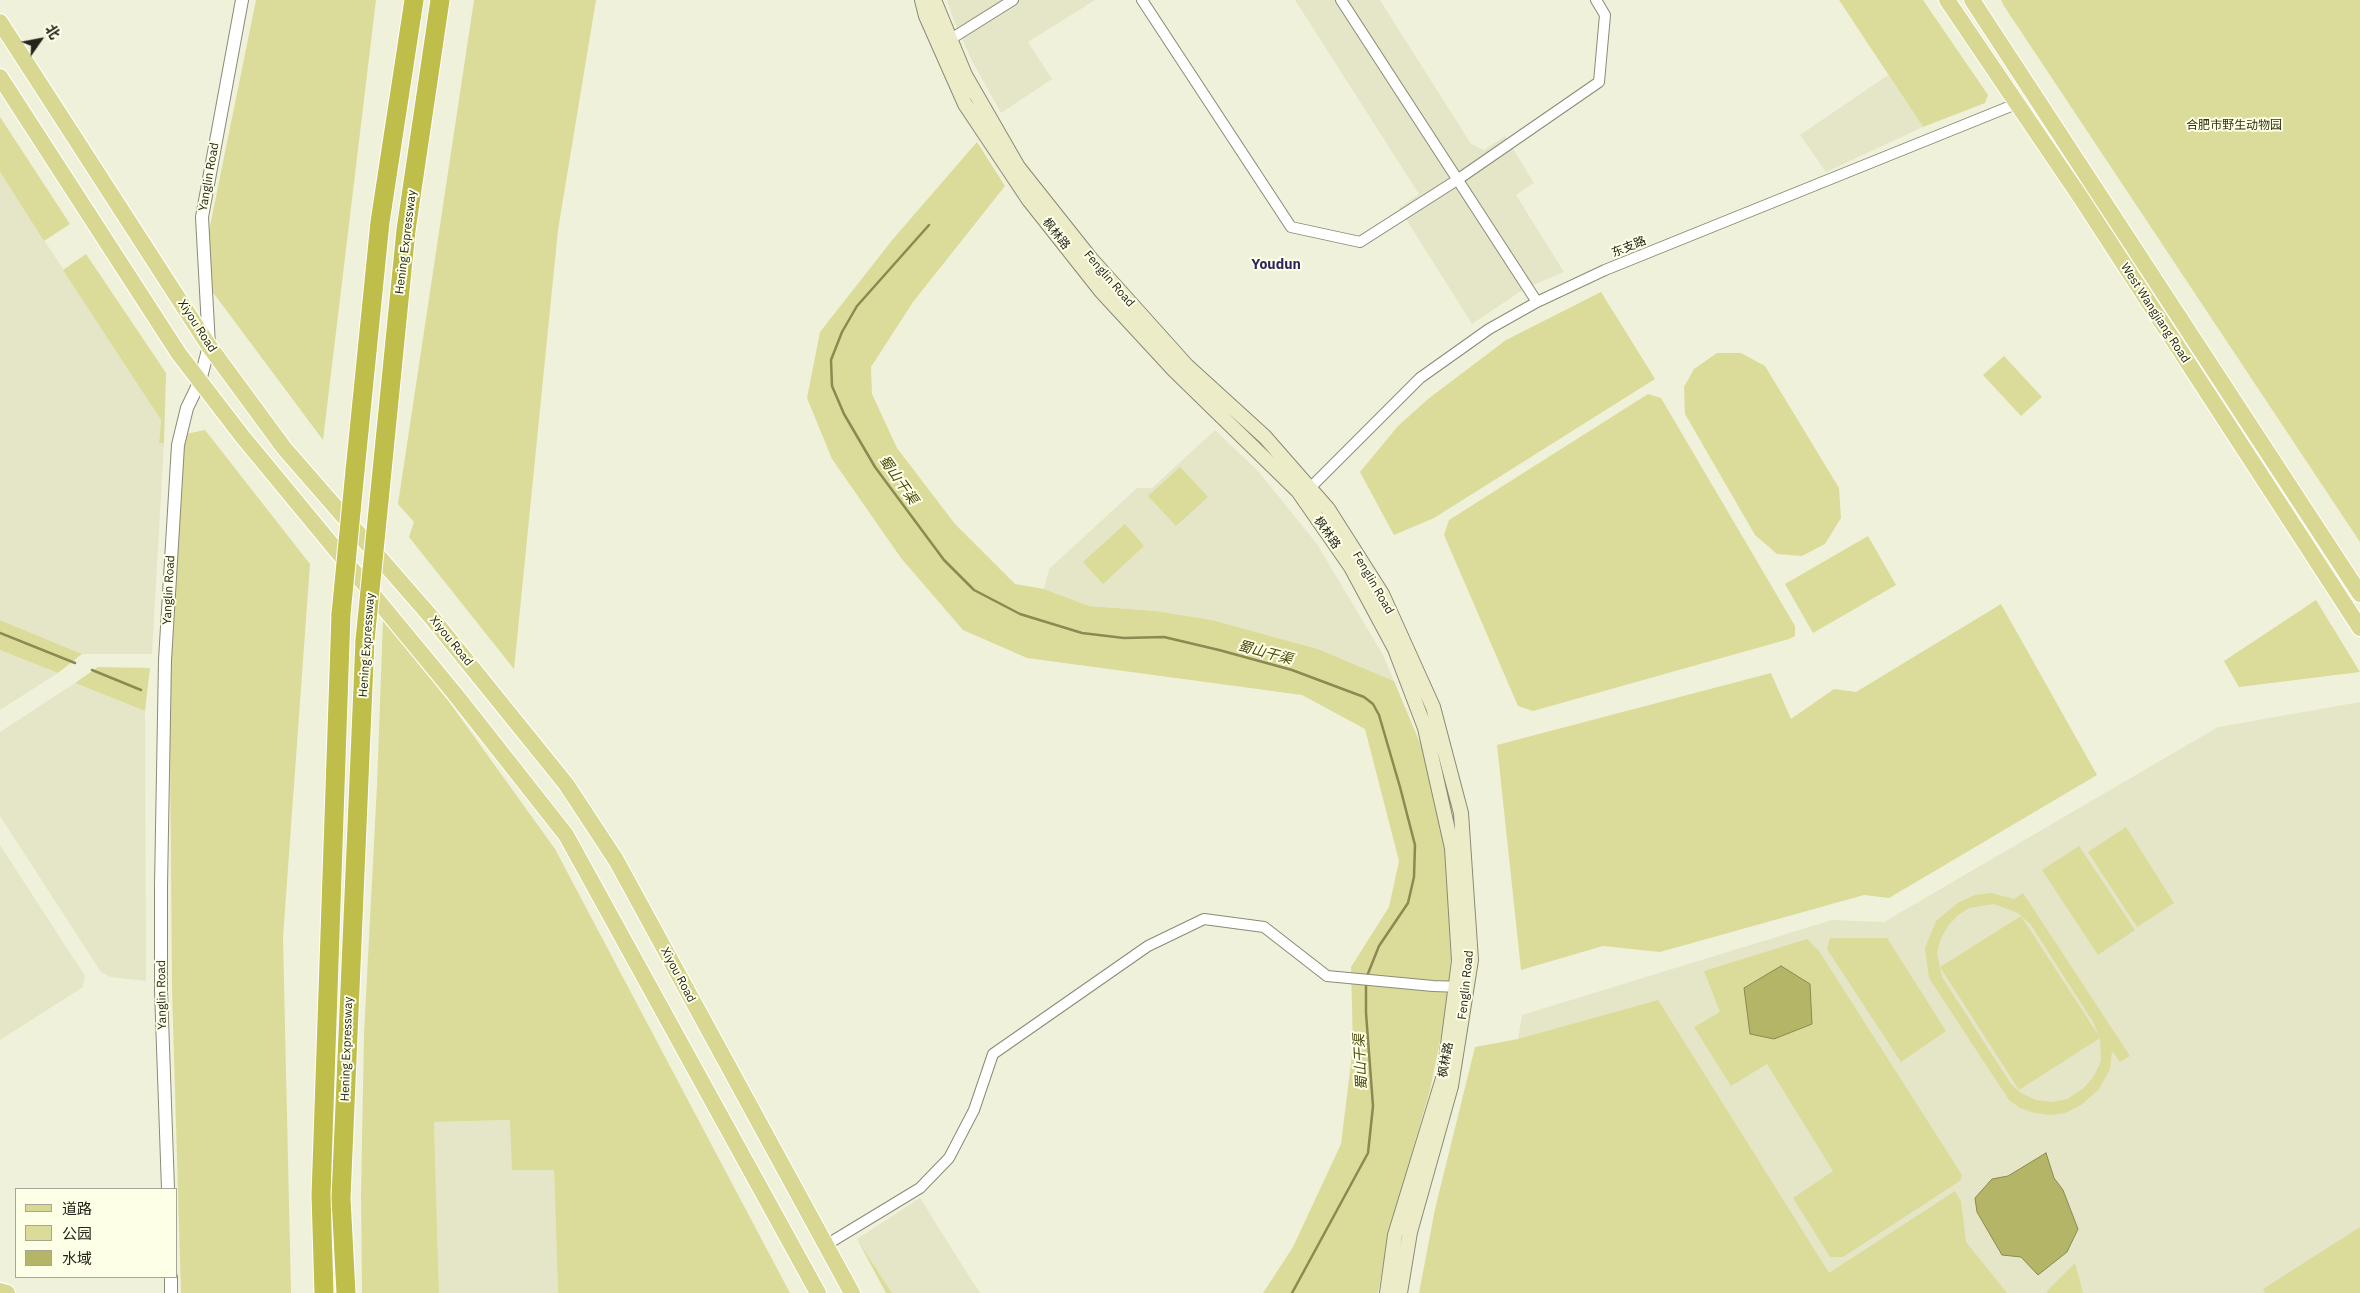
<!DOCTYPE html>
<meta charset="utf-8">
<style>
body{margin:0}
#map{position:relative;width:2360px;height:1293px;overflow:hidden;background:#f0f1da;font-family:"IBM Plex Sans","Noto Sans SC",sans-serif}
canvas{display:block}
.legend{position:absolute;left:15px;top:1188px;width:162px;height:90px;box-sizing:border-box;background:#feffe7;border:1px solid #a7a795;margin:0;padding:6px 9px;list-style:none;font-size:15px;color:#24241b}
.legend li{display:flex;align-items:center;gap:10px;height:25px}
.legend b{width:25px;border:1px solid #a7a795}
.north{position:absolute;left:15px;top:15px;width:50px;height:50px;-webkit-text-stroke:4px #feffe7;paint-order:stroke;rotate:57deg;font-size:14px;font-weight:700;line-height:20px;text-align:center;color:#24241b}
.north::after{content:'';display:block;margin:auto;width:18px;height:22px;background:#24241b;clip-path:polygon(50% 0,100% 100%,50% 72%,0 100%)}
</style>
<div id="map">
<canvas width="2360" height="1293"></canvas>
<ul class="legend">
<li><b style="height:6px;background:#d9d893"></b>道路</li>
<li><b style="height:14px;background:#dbdc9a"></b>公园</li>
<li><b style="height:14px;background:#b5b568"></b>水域</li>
</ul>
<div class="north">北</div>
</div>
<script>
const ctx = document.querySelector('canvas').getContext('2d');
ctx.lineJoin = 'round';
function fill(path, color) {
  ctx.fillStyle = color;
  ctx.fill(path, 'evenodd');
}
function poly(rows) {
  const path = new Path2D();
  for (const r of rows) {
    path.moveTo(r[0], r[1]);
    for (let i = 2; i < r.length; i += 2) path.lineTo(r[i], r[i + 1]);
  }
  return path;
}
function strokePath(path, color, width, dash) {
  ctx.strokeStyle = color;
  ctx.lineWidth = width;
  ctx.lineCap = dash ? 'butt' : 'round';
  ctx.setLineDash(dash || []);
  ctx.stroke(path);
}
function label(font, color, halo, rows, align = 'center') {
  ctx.font = font + ' "IBM Plex Sans","Noto Sans SC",sans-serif';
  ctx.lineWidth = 4;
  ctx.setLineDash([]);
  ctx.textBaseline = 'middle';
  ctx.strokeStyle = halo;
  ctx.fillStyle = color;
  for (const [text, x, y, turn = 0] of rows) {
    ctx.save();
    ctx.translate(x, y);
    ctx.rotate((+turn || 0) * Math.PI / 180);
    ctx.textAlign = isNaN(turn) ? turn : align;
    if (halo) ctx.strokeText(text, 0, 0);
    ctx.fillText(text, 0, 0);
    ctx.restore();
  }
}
fill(poly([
 [947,0,1095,0,1028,42,1052,79,1001,113,973,63,954,21],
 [1295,0,1380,0,1471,144,1484,150,1505,136,1534,183,1516,195,1564,272,1524,289,1472,324,1399,208,1419,194],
 [1888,75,1923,127,1826,172,1800,135],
 [0,172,161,420,159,443,164,443,152,654,82,654,0,620],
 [1215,430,1258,471,1317,544,1383,655,1394,681,1318,649,1212,620,1156,611,1089,606,1044,589,1049,569,1137,488,1152,488],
 [0,650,58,673,0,710],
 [75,683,145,711,146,981,110,977,101,972,0,816,0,732],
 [2360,702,2360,1293,1799,1293,1518,1039,1522,1015,1832,920,1884,922,2218,727],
 [0,845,85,976,83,987,0,1040],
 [510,1120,554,1169,558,1293,439,1293,434,1122],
 [920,1198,972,1281,981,1293,892,1293,857,1239]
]), '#e5e6c7');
fill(poly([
 [256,0,376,0,323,440,200,275],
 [474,0,596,0,558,230,514,669,409,537,414,522,398,504],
 [1839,0,1923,0,1988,95,1985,103,1923,127],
 [2001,0,2360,0,2360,542,2004,6],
 [0,117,70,224,44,241,0,172],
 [977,142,1005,186,913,302,871,367,872,394,897,448,955,524,1015,584,1044,589,1089,606,1156,611,1212,620,1318,649,1394,681,1425,755,1446,853,1451,958,1445,1017,1430,1090,1389,1232,1378,1293,1263,1293,1293,1247,1341,1144,1353,1046,1351,967,1389,907,1399,861,1365,729,1302,695,1027,658,963,630,901,558,832,459,807,398,820,332,893,239],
 [86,254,166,373,164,443,159,443,161,420,63,270],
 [1601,292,1655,379,1434,518,1394,535,1360,472,1398,426,1428,399,1506,340],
 [1717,353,1741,353,1765,366,1839,488,1841,518,1825,544,1802,556,1777,554,1755,535,1685,414,1684,387,1694,369],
 [2004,356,2042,397,2021,416,1983,375],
 [1648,394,1661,398,1795,626,1795,636,1789,639,1533,711,1518,706,1444,535,1449,520],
 [205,430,310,564,283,937,291,1293,181,1293,172,990,169,627,180,462,186,434],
 [1180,467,1208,497,1176,526,1148,496],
 [1125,524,1144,546,1103,584,1083,562],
 [1868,536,1896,585,1813,633,1785,584],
 [2316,600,2360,672,2239,687,2224,661],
 [2001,604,2097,775,1889,898,1864,895,1660,952,1603,946,1521,970,1497,745,1771,673,1791,719,1834,689,1856,692],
 [0,620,82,654,58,673,0,650],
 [383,620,450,703,555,849,790,1293,558,1293,554,1170,512,1170,510,1120,434,1122,439,1293,362,1293,361,1193,364,1034,377,785],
 [98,667,150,668,145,711,75,683],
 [2126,827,2174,903,2137,927,2088,852],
 [2079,846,2135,930,2098,955,2042,870],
 [1991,893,2014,899,2023,893,2130,1056,2120,1062,2112,1051,2110,1069,2099,1089,2081,1105,2065,1113,2051,1115,2035,1113,2020,1108,2009,1100,1929,978,1925,948,1936,921,1959,902,1975,895],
 [1994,904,2018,913,2031,925,2093,1022,2099,1036,2021,916,1940,967,2019,1090,2100,1038,2101,1061,2094,1076,2083,1089,2067,1099,2053,1102,2036,1100,2021,1093,2011,1084,1942,977,1937,953,1941,938,1948,926,1957,916,1969,908],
 [1830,938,1887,938,1946,1031,1901,1062,1827,949],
 [1807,939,1819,951,1962,1175,1960,1181,1843,1257,1830,1257,1793,1198,1833,1171,1767,1064,1731,1086,1694,1027,1720,1012,1704,971],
 [1658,1000,1829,1273,1955,1191,1961,1201,1966,1242,2007,1293,1419,1293,1435,1209,1475,1047,1518,1039],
 [2360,1227,2360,1293,2265,1293,2263,1289],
 [857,1239,892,1293,886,1293],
 [2075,1263,2083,1293,2047,1293,2047,1291]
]), '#dbdc9a');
const water = poly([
 [1781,966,1810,984,1812,1024,1774,1039,1750,1034,1744,988,1781,966],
 [2046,1153,2054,1178,2063,1190,2078,1229,2067,1252,2038,1275,2021,1257,2002,1255,1977,1212,1975,1198,1992,1179,2008,1176,2046,1153]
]);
fill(water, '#b5b568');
strokePath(water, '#8a8a51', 1);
strokePath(poly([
 [929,225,857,306,842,332,831,360,832,386,844,414,875,467,944,560,974,590,1020,614,1082,633,1124,638,1164,637,1219,650,1292,670,1364,697,1373,704,1379,715,1400,787,1415,845,1414,877,1408,903,1379,946,1367,976],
 [0,633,75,663],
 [92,670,141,690],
 [1292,1293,1368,1153,1373,1106,1366,1013,1366,982]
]), '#8a8a51', 2.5);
const minor = poly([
 [1142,0,1291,227,1360,242,1457,180,1599,82,1605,15,1596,0],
 [1341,0,1537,302],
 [946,42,1013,0],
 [1305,493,1420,378,1489,329,1537,302,1605,270,2016,104],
 [826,1245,920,1188,949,1158,974,1110,993,1054,1148,946,1204,919,1264,927,1327,976,1433,986,1462,987]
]);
const tertiary = poly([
 [168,1189,161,990,161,886,165,660,178,445,187,408,200,381,209,346,202,217,242,0],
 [171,1277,171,1293]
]);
const secondary = poly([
 [922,0,926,16,965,104,1029,200,1101,291,1174,370,1298,491,1351,567,1395,649,1425,728,1452,848,1459,961,1444,1075,1395,1235,1387,1293],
 [934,0,965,75,1018,167,1091,259,1187,366,1265,437,1328,509,1382,594,1433,707,1461,813,1471,960,1451,1086,1410,1232,1400,1293]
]);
const primary = poly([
 [1947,0,2081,198,2360,628],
 [1972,0,2360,594],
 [0,22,209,346,284,448,432,618,566,784,616,860,852,1293],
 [0,77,179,354,242,436,455,694,566,835,818,1293],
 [0,1291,7,1293]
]);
const motorway = poly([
 [355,471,380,222,414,0],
 [379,501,406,230,440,0],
 [324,1293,321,1195,341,614],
 [346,1293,341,1198,365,640]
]);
strokePath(minor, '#8a8b76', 12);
strokePath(tertiary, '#8a8b76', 14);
strokePath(secondary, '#8a8b76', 16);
strokePath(primary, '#fff', 18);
strokePath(motorway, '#fff', 21);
strokePath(minor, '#fff', 10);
strokePath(tertiary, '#fff', 12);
strokePath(secondary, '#ececc9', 14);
strokePath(primary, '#d9d893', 16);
strokePath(motorway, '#bfbe4b', 19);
const motorwayBridge = poly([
 [341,614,355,471],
 [365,640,379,501]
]);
strokePath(motorwayBridge, '#fff', 21, []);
strokePath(motorwayBridge, '#bfbe4b', 19);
label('12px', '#30300d', '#feffe7', [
 ["合肥市野生动物园",2234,126]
]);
label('12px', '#24241b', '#feffe7', [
 ["Yanglin Road",209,177,-80],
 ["枫林路",1056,234,52],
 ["Hening Expressway",406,242,-83],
 ["东支路",1629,247,-22],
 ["Fenglin Road",1109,279,49],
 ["West Wangjiang Road",2155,313,57],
 ["Xiyou Road",197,326,57],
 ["枫林路",1327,533,55],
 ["Fenglin Road",1373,583,60],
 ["Yanglin Road",169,590,-87],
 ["Xiyou Road",451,641,51],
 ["Hening Expressway",367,645,-86],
 ["Xiyou Road",678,975,62],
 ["Fenglin Road",1466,985,-84],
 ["Yanglin Road",162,995,-91],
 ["Hening Expressway",347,1049,-88],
 ["枫林路",1446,1060,-80]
]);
label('bold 14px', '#2e245f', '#feffe7', [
 ["Youdun",1276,265]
]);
label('italic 14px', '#49480b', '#feffe7', [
 ["蜀山干渠",898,480,55],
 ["蜀山干渠",1265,653,15],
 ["蜀山干渠",1361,1062,-93]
]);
</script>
